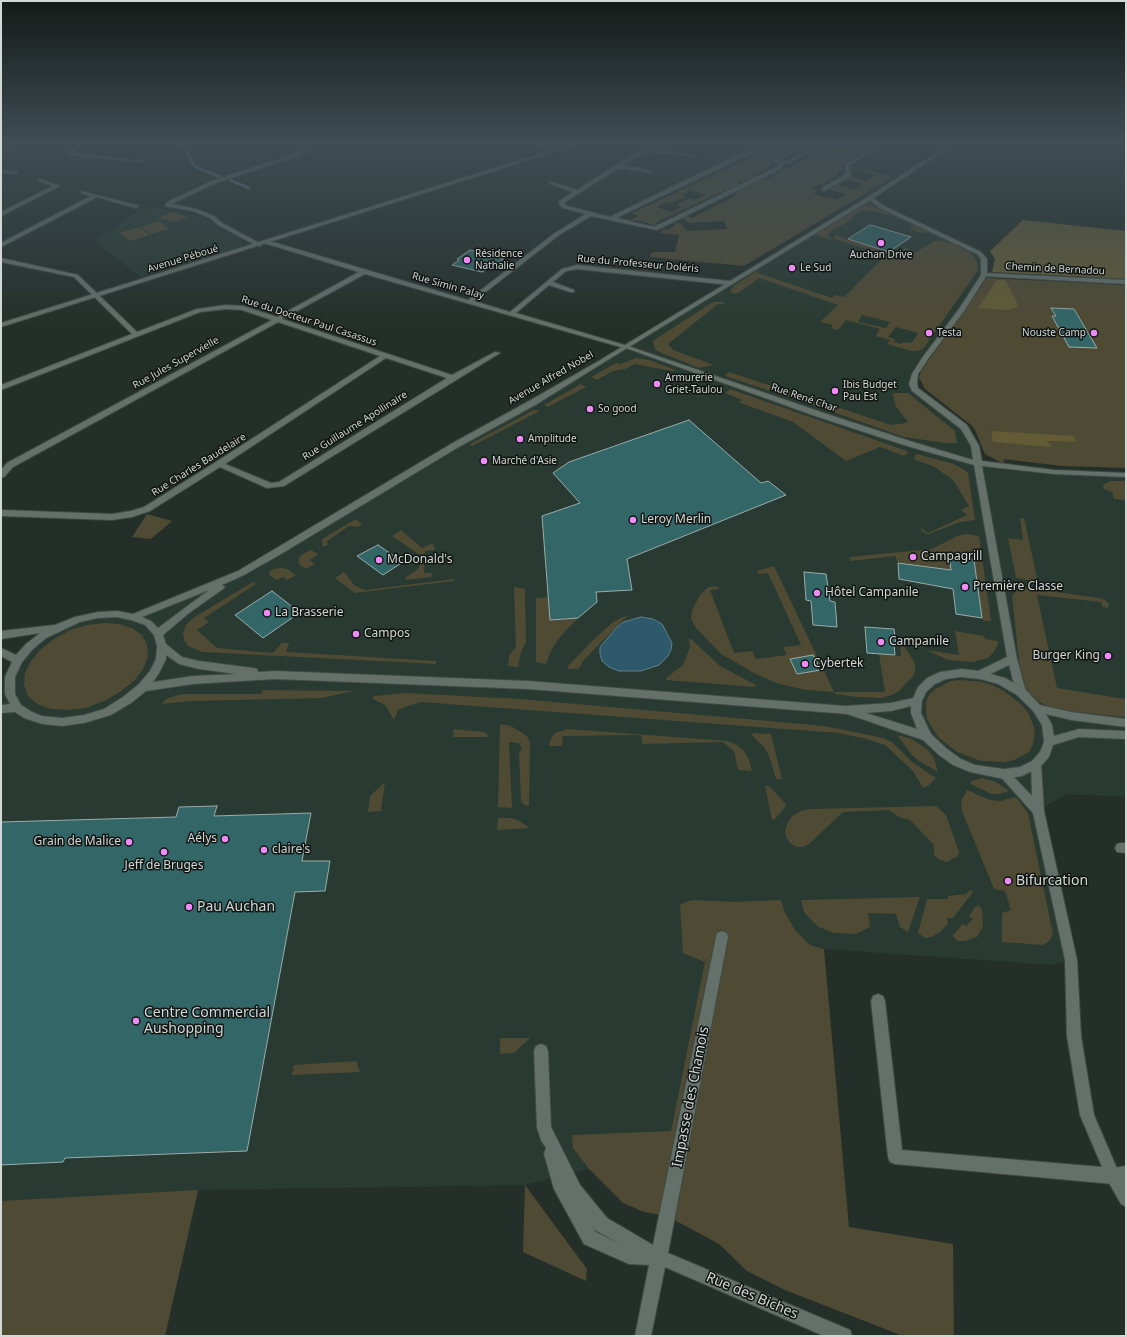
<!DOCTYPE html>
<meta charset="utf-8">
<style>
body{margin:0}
#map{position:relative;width:1127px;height:1337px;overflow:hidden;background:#242f29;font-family:"Noto Sans",sans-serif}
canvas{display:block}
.frame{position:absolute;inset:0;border:2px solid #d2d8d5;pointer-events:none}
</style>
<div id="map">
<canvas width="1127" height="1337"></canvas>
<div class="frame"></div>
</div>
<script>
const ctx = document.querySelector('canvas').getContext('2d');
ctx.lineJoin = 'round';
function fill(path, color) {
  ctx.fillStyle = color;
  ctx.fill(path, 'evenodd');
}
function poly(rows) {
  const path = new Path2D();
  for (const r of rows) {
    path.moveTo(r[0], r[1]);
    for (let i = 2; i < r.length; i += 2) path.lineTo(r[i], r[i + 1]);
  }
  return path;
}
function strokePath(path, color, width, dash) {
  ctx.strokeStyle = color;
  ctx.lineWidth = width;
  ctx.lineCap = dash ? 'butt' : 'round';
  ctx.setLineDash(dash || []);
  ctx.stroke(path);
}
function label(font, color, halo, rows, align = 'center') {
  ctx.font = font + ' "Noto Sans",sans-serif';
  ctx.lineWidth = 3;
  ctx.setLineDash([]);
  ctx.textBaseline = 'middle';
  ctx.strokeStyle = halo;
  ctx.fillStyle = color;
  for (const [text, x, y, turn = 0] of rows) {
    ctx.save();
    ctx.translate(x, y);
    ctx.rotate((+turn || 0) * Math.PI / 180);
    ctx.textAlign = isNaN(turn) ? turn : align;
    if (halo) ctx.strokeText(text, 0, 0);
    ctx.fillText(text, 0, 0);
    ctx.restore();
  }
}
fill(poly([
 [870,198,875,203,981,255,984,275,925,358,913,384,968,433,977,463,1009,468,1126,475,1126,797,1067,794,1038,811,1071,960,1052,965,824,949,750,928,706,962,671,1131,589,1169,525,1185,199,1190,165,1336,1,1336,1,683,10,677,18,660,43,636,98,615,133,617,240,573,534,402],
 [145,207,171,210,203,218,240,239,244,246,141,277,94,241]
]), '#283a31');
fill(poly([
 [779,145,859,148,863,150,864,151,842,163,842,167,844,171,839,170,836,176,812,189,817,191,813,194,836,200,846,194,828,189,836,184,854,190,864,184,846,179,851,176,866,181,877,175,856,169,851,170,849,169,852,166,893,177,744,266,650,257,651,253,656,252,675,252,679,235,661,233,663,228,668,230,676,225,673,224,677,222,681,224,687,231,727,229,724,221,689,223,683,218,687,216,692,218,737,195,733,194,762,179,766,180,810,156,796,152,782,159,787,160,782,161,758,154],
 [754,156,775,163,771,163,771,167,753,175,757,177,749,181,738,182,740,186,730,191,725,190,655,223,659,225,650,226,652,224,635,220,632,222,624,220,627,219,630,220,639,216,632,213],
 [691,190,705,195,695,200,690,198,677,204,681,207,671,212,657,207,667,202,672,203,686,197,682,195],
 [866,205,873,206,929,232,927,233,917,232,909,228,914,226,893,216,870,210,867,212,861,211,852,217,854,218,829,233,829,237,835,241,815,235,862,206],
 [171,212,188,217,177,222,159,218],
 [159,221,169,229,151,234,141,227],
 [139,227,150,235,130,241,119,233],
 [835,235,896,254,906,247,911,251,902,253,896,254,884,254,837,240,834,237],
 [938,240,954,244,971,253,977,262,978,270,923,349,917,351,911,351,887,344,890,340,876,336,880,329,846,320,838,330,831,328,833,325,820,322,838,305,759,278,740,292,734,294,730,291,735,285,757,271,759,272,758,273,832,298,836,295,844,297,885,256,894,257,912,255,934,241],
 [862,315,890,322,886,328,858,322],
 [896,327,918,333,918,334,911,343,904,342,902,344,894,342,895,339,888,337],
 [987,278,1126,285,1126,468,1062,466,1003,459,1005,463,1000,462,985,454,975,430,971,425,925,389,919,377,921,371],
 [713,302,722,302,726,304,718,304,668,344,673,350,714,365,699,368,659,352,655,349,653,342,654,340],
 [636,358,649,360,676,370,672,371,635,364,625,369,613,371,597,380,591,377,616,363,621,364],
 [729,372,790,392,826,404,822,408,725,376],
 [581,384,586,387,548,407,544,405],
 [730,389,907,451,908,453,904,456,880,447,846,461,793,422,738,402,743,400,725,393],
 [893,393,908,393,955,431,957,443,945,443,904,437,830,411,834,406,891,425,906,423,908,422,895,405],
 [534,410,540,411,472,446,470,444],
 [917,454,954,464,966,471,968,473,975,520,960,522,929,534,926,534,921,530,921,528,928,533,967,515,961,510,969,506,953,480,933,466,915,460,914,457],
 [1110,481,1126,481,1126,500,1114,499,1112,492,1104,489,1103,485],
 [147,514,172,521,151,539,132,537],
 [1020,518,1024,518,1038,582,1016,578,1008,538,1023,540],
 [356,519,362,525,357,527,349,526,326,542,329,544,323,547,322,539],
 [401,530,422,548,433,543,435,550,425,551,424,573,432,573,431,577,406,580,405,578,418,569,421,562,420,555,392,536],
 [966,534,979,536,991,621,984,621,982,618,974,560,949,556,951,570,898,563,895,556,851,561,849,557,932,549,957,536],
 [311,550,318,554,310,560,315,564,306,569,299,564,299,558,301,555],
 [774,566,834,692,885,692,879,654,901,656,900,645,904,645,915,664,915,672,913,676,899,691,892,695,882,698,857,697,835,694,834,692,806,690,779,684,756,674,721,654,696,628,691,619,692,610,701,593,709,587,716,586,720,589,710,590,734,653,752,651,756,659,787,655,783,647,801,645,768,573,758,574,757,571],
 [282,568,287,569,296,575,287,580,283,577,277,580,270,576,269,573,273,569],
 [344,572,355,586,365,590,454,579,454,581,355,593,335,578],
 [253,582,256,584,204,618,209,622,197,630,217,648,273,653,282,643,289,643,286,652,436,661,436,664,202,652,188,646,184,640,183,633,186,625,193,618],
 [514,587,525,589,526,642,521,652,518,667,508,666,509,656,516,646],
 [1029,588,1099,598,1105,600,1109,604,1108,608,1103,607,1101,602,1037,595,1057,688,1125,699,1126,699,1126,717,1057,710,1041,703,1027,691,1021,680,1012,596,1016,591],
 [549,597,551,620,578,618,559,638,550,653,546,664,536,662,536,598],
 [629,616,623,620,583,661,579,669,568,669,568,666,592,641,612,623,622,617],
 [104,623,119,624,132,628,142,635,147,645,148,656,143,669,134,681,120,692,104,701,86,708,68,710,51,709,37,704,28,696,24,685,25,673,31,661,41,649,54,639,70,630,87,625],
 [955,631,984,636,985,639,998,641,998,645,993,653,988,658,972,662,948,660,926,650,959,655],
 [689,639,691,639,720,666,756,685,755,687,666,680,666,678,683,665,690,647],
 [961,680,983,682,994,686,1004,691,1022,705,1029,714,1035,730,1033,745,1029,752,1014,760,1005,762,981,761,957,752,938,737,927,719,926,711,926,702,929,695,935,689,951,681],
 [263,690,354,691,322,698,192,701,161,704,168,698,182,694,261,694],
 [405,693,520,699,825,726,883,738,892,742,912,762,936,778,928,786,923,788,913,771,885,745,867,739,838,733,421,702,402,708,398,710,394,720,385,705,373,699,373,696],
 [500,724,511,726,527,736,530,743,529,806,523,804,521,800,519,753,522,749,519,743,509,742,512,808,498,807],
 [454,729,484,732,488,734,487,737,453,737],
 [568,729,728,741,737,745,744,751,749,760,752,771,738,770,734,751,723,742,642,744,641,735,563,736,562,746,549,746,550,741,555,733],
 [753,733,771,734,782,779,776,779,769,756,765,748,752,735],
 [897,735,912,739,927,749,934,758,938,772,919,761,912,755],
 [982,778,994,781,1009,791,999,794,992,794,970,784,972,781],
 [385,782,381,811,368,812,370,796],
 [765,786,769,786,785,803,786,806,775,819,772,820],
 [967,790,990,800,1000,801,1016,797,1028,813,1053,934,1049,941,1043,945,1002,942,1002,913,1011,910,1005,891,994,889,962,811,961,801],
 [936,806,946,815,959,852,958,856,947,862,940,860,934,856,934,845,910,820,899,817,889,810,843,812,809,844,803,847,797,847,791,844,786,837,785,832,787,824,792,816,801,811,810,809],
 [498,818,511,818,518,820,530,828,497,830],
 [972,890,973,892,953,918,947,918,948,924,940,932,932,937,925,938,918,933,927,899,948,899,948,896,967,894,967,892],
 [920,897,908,932,900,927,896,914,868,913,870,927,856,934,834,933,819,927,810,919,804,912,801,900],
 [694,900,734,902,781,900,785,913,795,930,810,945,824,949,849,1227,953,1244,954,1336,903,1336,785,1290,747,1271,719,1244,667,1216,644,1212,623,1203,589,1169,573,1148,572,1135,671,1131,705,962,683,953,680,905,688,901],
 [979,906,982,909,983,926,977,937,965,941,958,941,952,936,963,924,966,926,973,919,969,916,975,907],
 [500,1038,530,1038,514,1053,500,1054],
 [356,1061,360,1072,292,1075,294,1065],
 [525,1185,587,1269,586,1281,523,1252],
 [198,1190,165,1336,1,1336,1,1201]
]), '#4f4a33');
fill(poly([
 [1023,220,1126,231,1126,279,992,272,995,259,990,251],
 [997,280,1004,280,1007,283,1018,305,1017,307,1008,310,978,308],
 [991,431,1074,436,1076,442,1047,441,1051,447,993,442]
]), '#635b35');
const water = poly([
 [641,617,653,619,662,624,672,643,671,650,668,656,659,665,641,671,619,671,609,667,602,661,600,654,600,647,617,627,623,622,641,617]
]);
fill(water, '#2e596b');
strokePath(water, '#5f7f8b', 1);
strokePath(poly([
 [157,144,165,144],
 [180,144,186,149,194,166,220,177],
 [230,180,249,188]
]), '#5f7f8b', 2.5);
const building = poly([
 [870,225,874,226,911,237,889,252,848,239,870,225],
 [470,250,504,259,482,272,452,265,459,260,457,259,470,250],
 [1051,308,1074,309,1097,348,1069,347,1052,316,1056,316,1051,308],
 [689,420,761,483,768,481,786,495,627,559,632,590,596,592,597,602,578,618,550,620,542,516,580,503,553,473,569,462,689,420],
 [378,545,403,562,383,575,357,556,378,545],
 [949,556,974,560,982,618,956,614,953,589,899,579,898,563,951,570,949,556],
 [804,572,826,574,830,601,835,602,837,627,813,625,811,601,806,600,804,572],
 [272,591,299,612,293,616,292,618,263,638,235,615,272,591],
 [865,627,894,629,896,645,894,644,895,655,867,653,865,627],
 [813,655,821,670,797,674,790,659,813,655],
 [217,806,214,816,311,813,302,861,330,861,325,891,295,892,247,1151,65,1158,63,1162,1,1165,1,822,176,817,179,807,217,806]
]);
fill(building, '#336767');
strokePath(building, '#9babaa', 1);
const minor = poly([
 [15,144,22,144,1,154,1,151,15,144],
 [79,144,85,144,73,153,143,161,141,162,67,155,67,153,79,144],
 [530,144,539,144,559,151,557,152,530,144],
 [650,144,656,144,648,150,685,153,698,157,696,158,685,155,644,152,623,165,652,171,652,173,619,168,565,202,565,204,567,206,610,217,760,144,766,144,753,152,782,161,787,161,799,154,803,155,790,163,784,163,781,169,657,230,591,216,559,235,474,301,510,312,562,269,577,265,730,281,733,283,730,285,577,269,566,271,553,282,574,290,574,292,570,292,549,285,516,313,628,346,628,348,624,348,365,274,282,319,452,375,495,352,500,353,284,486,267,488,220,467,150,511,132,517,112,520,1,516,1,510,112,514,131,511,144,507,216,462,380,356,278,322,13,467,4,477,1,477,1,470,7,463,272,320,242,310,226,309,200,312,1,390,1,385,132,334,74,277,1,262,1,258,78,275,137,332,197,309,226,305,243,306,277,317,359,272,264,243,263,242,266,240,468,300,555,233,586,214,563,208,559,204,559,201,573,192,549,183,549,181,577,190,650,144],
 [750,154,779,163,777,167,654,227,616,218,750,154],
 [386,358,447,378,279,482,271,483,225,464,386,358],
 [796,144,872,145,884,144,874,147,873,152,850,165,851,176,824,191,822,190,822,188,846,174,845,163,869,150,869,147,796,144],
 [305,148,309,149,307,153,216,183,171,204,196,209,214,216,222,223,261,244,261,246,257,246,218,225,210,218,193,211,165,206,167,202,212,181,303,151,305,148],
 [1,170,16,172,18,173,16,174,1,172,1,170],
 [39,179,60,186,1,216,1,212,53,186,39,181,39,179],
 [81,191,139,206,136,208,97,197,1,247,1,243,91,196,81,193,81,191],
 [984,273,1126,280,1126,284,982,276,982,274,984,273],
 [1121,843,1126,843,1126,853,1117,852,1115,848,1117,844,1121,843],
 [722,931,727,933,728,937,668,1253,850,1330,852,1336,824,1336,665,1267,651,1336,635,1336,649,1265,629,1264,584,1244,554,1189,544,1154,546,1148,541,1140,537,1128,534,1051,536,1046,541,1044,546,1046,548,1051,551,1127,580,1185,607,1218,653,1245,716,937,717,933,722,931],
 [589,1221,595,1230,620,1244,596,1232,589,1221],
 [878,994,883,996,885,1001,902,1150,1113,1168,1126,1166,1126,1182,1113,1184,895,1164,890,1162,888,1157,871,1001,873,996,878,994]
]);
const tertiary = poly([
 [571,144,579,144,1,327,1,323,571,144],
 [868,197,872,197,884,206,981,252,987,259,987,275,964,311,928,359,918,374,917,384,918,388,967,425,979,446,982,461,1054,470,1126,473,1126,477,1054,474,982,466,1017,659,1026,692,1025,695,1021,696,1017,695,1016,692,1009,665,980,679,976,678,975,675,976,672,1007,657,974,465,907,446,818,417,623,347,628,346,824,413,913,442,973,460,971,446,961,429,912,391,909,384,912,374,922,358,959,309,981,275,981,259,977,254,880,208,868,199,868,197],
 [1036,759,1040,761,1041,764,1044,811,1077,960,1081,1036,1094,1115,1118,1171,1126,1184,1126,1207,1121,1204,1108,1181,1080,1115,1067,1036,1065,960,1033,813,998,774,1000,771,1004,769,1008,771,1032,796,1031,764,1032,761,1036,759]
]);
const secondary = poly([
 [949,144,955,144,872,199,606,361,537,404,457,448,281,554,244,575,222,585,225,587,223,589,189,613,163,635,166,644,182,657,199,661,253,668,257,669,258,672,275,671,528,681,845,706,891,703,913,698,918,687,927,678,940,672,961,669,980,671,1005,678,1025,689,1040,705,1071,712,1126,719,1126,727,1071,720,1046,714,1052,725,1054,736,1079,729,1126,731,1126,739,1079,737,1053,745,1049,757,1040,767,1022,776,1004,779,970,772,953,765,939,755,923,740,847,714,528,689,275,679,193,684,146,691,131,703,111,715,84,723,62,726,42,724,24,718,15,712,1,713,1,705,10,704,5,694,5,677,12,662,1,656,1,648,16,655,26,644,40,633,1,639,1,631,55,625,75,617,98,612,117,611,133,614,238,571,451,444,531,400,602,359,868,197,949,144],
 [209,590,158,628,151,621,142,617,209,590],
 [117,617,131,620,145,625,154,635,157,646,156,659,150,671,139,684,123,697,104,709,84,715,62,718,42,716,32,712,21,705,15,694,15,677,22,662,32,650,46,638,80,622,98,618,117,617],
 [166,655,179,664,199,669,236,674,193,676,153,682,159,673,166,659,166,655],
 [961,677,980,679,998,684,1017,695,1033,711,1042,725,1044,742,1040,752,1032,761,1020,767,1004,769,975,765,961,759,947,749,931,734,921,713,922,701,926,692,935,684,946,679,961,677],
 [911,706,911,713,917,729,866,713,891,711,911,706]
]);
strokePath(minor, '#404945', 2);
strokePath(tertiary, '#404945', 2);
strokePath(secondary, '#404945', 2);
fill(minor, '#64716a');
fill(tertiary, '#64716a');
fill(secondary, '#64716a');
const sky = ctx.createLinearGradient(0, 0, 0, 332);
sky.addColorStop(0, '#141a17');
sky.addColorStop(0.43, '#3f4d54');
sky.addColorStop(1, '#3f4d5400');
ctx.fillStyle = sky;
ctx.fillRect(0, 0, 1127, 332);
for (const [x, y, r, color] of [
 [881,243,4,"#ef8bf7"],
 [467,260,4,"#ef8bf7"],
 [792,268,4,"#ef8bf7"],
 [929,333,4,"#ef8bf7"],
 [1094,333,4,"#ef8bf7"],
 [657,384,4,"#ef8bf7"],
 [835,391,4,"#ef8bf7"],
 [590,409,4,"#ef8bf7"],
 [520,439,4,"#ef8bf7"],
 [484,461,4,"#ef8bf7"],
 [633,520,4,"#ef8bf7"],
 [913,557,4,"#ef8bf7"],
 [379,560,4,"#ef8bf7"],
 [965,587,4,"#ef8bf7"],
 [817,593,4,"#ef8bf7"],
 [267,613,4,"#ef8bf7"],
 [356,634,4,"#ef8bf7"],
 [881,642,4,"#ef8bf7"],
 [1108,656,4,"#ef8bf7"],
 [805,664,4,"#ef8bf7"],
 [225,839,4,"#ef8bf7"],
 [129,842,4,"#ef8bf7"],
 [264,850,4,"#ef8bf7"],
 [164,852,4,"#ef8bf7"],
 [1008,881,4,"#ef8bf7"],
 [189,907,4,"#ef8bf7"],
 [136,1021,4,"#ef8bf7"]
]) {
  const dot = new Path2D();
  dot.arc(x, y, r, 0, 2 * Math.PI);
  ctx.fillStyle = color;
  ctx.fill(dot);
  strokePath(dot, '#111513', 1.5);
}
label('10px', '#d2d8d5', '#111513', [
 ["Résidence",475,254],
 ["Nathalie",475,266],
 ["Auchan Drive",881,255,"center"],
 ["Le Sud",800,268],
 ["Testa",937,333],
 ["Nouste Camp",1086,333,"right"],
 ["Armurerie",665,378],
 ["Griet-Taulou",665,390],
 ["Ibis Budget",843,385],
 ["Pau Est",843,397],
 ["So good",598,409],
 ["Amplitude",528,439],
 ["Marché d'Asie",492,461]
], 'left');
label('10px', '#d2d8d5', '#111513', [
 ["Avenue Péboué",183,259,-17],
 ["Rue du Professeur Doléris",638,264,5],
 ["Chemin de Bernadou",1055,269,3],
 ["Rue Simin Palay",448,286,16],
 ["Rue du Docteur Paul Casassus",309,321,18],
 ["Rue Jules Supervielle",176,363,-29],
 ["Avenue Alfred Nobel",551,378,-30],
 ["Rue René Char",804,398,19],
 ["Rue Guillaume Apollinaire",355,426,-32],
 ["Rue Charles Baudelaire",199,465,-32]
]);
label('12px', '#d2d8d5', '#111513', [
 ["Leroy Merlin",641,520],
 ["Campagrill",921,557],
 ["McDonald's",387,560],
 ["Première Classe",973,587],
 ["Hôtel Campanile",825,593],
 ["La Brasserie",275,613],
 ["Campos",364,634],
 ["Campanile",889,642],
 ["Burger King",1100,656,"right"],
 ["Cybertek",813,664],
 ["Aélys",217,839,"right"],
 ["Grain de Malice",121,842,"right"],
 ["claire's",272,850],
 ["Jeff de Bruges",164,866,"center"]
], 'left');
label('14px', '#d2d8d5', '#111513', [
 ["Bifurcation",1016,881],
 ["Pau Auchan",197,907],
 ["Centre Commercial",144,1013],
 ["Aushopping",144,1029]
], 'left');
label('14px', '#d2d8d5', '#111513', [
 ["Impasse des Chamois",691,1097,-79],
 ["Rue des Biches",752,1296,23]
]);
</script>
